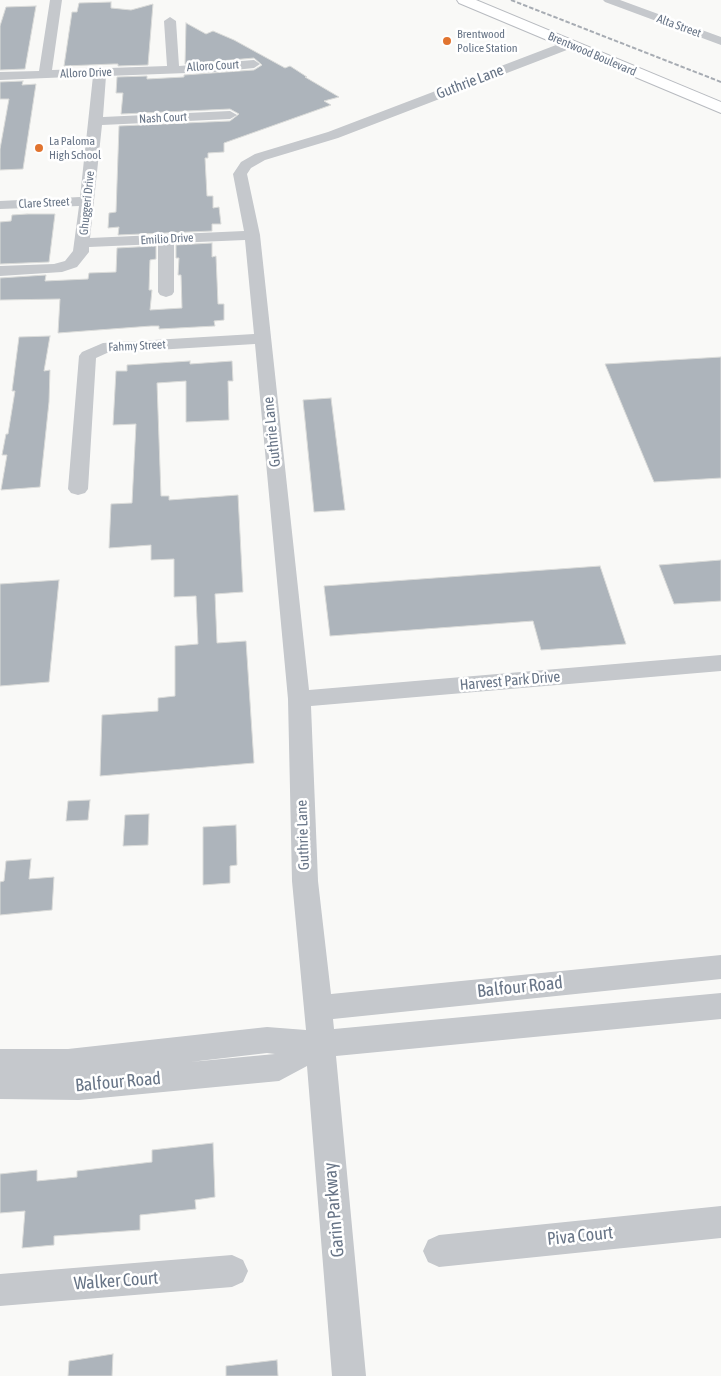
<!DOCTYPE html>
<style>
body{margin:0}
canvas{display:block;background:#f9f9f7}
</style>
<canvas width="721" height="1376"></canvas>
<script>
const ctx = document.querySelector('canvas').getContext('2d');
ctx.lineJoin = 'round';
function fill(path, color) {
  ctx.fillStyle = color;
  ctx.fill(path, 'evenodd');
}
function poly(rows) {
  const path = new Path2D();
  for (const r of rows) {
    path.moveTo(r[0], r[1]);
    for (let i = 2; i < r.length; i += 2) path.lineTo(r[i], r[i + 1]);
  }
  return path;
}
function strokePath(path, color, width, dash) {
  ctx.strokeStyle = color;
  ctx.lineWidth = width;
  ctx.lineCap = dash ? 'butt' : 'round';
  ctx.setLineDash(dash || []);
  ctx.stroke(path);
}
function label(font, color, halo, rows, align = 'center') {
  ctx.font = font + ' "Asap Condensed",sans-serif';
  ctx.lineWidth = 5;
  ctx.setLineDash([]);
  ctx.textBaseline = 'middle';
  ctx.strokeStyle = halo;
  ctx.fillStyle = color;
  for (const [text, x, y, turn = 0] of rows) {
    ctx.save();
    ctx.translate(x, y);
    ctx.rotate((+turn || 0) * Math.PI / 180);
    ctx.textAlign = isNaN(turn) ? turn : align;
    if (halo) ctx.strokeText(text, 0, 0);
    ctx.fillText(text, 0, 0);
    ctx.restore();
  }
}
const building = poly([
 [111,2,111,8,131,10,153,4,148,65,118,66,118,64,114,64,64,66,72,12,77,12,79,3,111,2],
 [36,6,25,69,0,70,0,26,6,7,36,6],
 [186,23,206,34,213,31,234,40,285,68,290,66,307,77,305,77,339,97,324,101,331,105,224,143,224,152,208,153,208,158,205,158,207,196,213,196,213,208,219,207,221,224,212,224,212,231,118,235,119,227,108,228,109,213,116,212,119,126,230,121,239,114,230,109,121,114,123,93,116,93,117,77,147,76,147,79,184,77,184,75,254,70,262,65,254,58,185,64,186,23],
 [23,81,22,85,36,84,23,169,0,170,0,149,9,99,0,99,0,82,23,81],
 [27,214,55,214,49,262,0,264,0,222,11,221,12,215,27,214],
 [212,243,212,257,216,256,218,304,224,304,224,320,214,321,215,326,159,329,159,326,151,326,58,333,60,299,0,300,0,278,46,275,45,281,88,279,89,273,116,272,117,248,156,246,156,259,150,260,149,290,152,290,150,310,182,308,181,275,178,275,179,258,176,258,176,245,212,243],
 [50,336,44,371,50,370,49,402,40,487,1,490,7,455,2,455,6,434,8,434,15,391,12,391,19,337,50,336],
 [721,357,721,478,654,482,605,364,721,357],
 [190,361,190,364,232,361,233,381,228,381,229,420,186,422,186,381,157,383,161,496,169,496,169,500,238,495,243,592,215,594,217,643,246,641,254,763,100,776,102,715,158,711,158,698,175,696,175,646,198,644,196,596,174,597,174,559,151,560,151,545,109,548,111,504,132,503,136,424,113,425,116,371,127,371,127,365,190,361],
 [331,398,345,510,314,512,303,400,331,398],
 [721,560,721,601,674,604,659,565,721,560],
 [600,566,626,644,541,650,533,621,330,636,324,586,600,566],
 [59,580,49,682,0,686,0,584,59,580],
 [90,800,88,820,66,821,68,801,90,800],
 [149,814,148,845,123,846,125,815,149,814],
 [236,825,237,865,230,866,230,883,203,885,203,827,236,825],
 [31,859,29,879,54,877,52,910,0,915,0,882,4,881,6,861,31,859],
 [213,1143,215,1197,195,1200,196,1209,140,1215,140,1230,54,1236,54,1245,22,1248,25,1211,0,1213,0,1174,37,1170,37,1181,77,1177,77,1171,152,1162,152,1150,213,1143],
 [113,1354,112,1376,68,1376,69,1361,113,1354],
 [277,1360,278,1376,226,1376,226,1366,277,1360]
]);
fill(building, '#adb4bb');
strokePath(building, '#dadbd9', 1);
const major = poly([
 [457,0,476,0,721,102,721,113,459,3,457,0]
]);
strokePath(major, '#b8bbc0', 2);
fill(poly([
 [50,0,62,0,52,70,167,66,164,21,170,17,176,21,179,66,254,60,260,64,254,68,214,72,106,76,103,117,230,111,237,115,230,119,102,125,90,238,244,231,233,174,241,162,255,154,328,132,564,42,572,42,574,45,572,48,338,138,265,160,251,168,247,174,260,235,309,690,721,655,721,671,311,706,318,881,331,994,721,955,721,979,333,1019,334,1029,721,993,721,1019,336,1056,366,1376,332,1376,307,1066,279,1081,79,1100,0,1099,0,1049,68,1049,267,1027,306,1030,292,881,288,699,255,344,107,353,96,358,88,489,85,493,78,495,71,493,68,489,79,356,82,352,103,343,254,334,245,240,174,243,174,292,172,295,166,297,160,295,158,292,158,244,89,247,89,252,77,267,62,272,0,276,0,266,54,264,65,261,73,251,79,206,0,209,0,201,80,197,93,76,0,80,0,72,39,71,50,0],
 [267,1053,275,1054,190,1062,267,1053],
 [603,0,620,0,721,37,721,45,605,2,603,0],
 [721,1206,721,1238,439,1267,428,1262,423,1251,428,1240,439,1235,721,1206],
 [232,1255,243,1260,248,1271,243,1282,232,1287,0,1306,0,1274,232,1255]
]), '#c5c8cc');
fill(major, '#fff');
strokePath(poly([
 [511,0,721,82]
]), '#a7acb3', 2, [4.5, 2]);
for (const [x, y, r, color] of [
 [447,41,5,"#e1742f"],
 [39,148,5,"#e1742f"]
]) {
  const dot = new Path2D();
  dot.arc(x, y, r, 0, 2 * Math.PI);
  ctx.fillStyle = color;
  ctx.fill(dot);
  strokePath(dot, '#fff', 2);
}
label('12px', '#687587', '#fff', [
 ["Alta Street",679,26,20],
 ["Brentwood Boulevard",592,54,23],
 ["Alloro Court",213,66,-3],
 ["Alloro Drive",86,73,-2],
 ["Nash Court",163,118,-3],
 ["Clare Street",44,203,-3],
 ["Ghuggeri Drive",87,203,-84],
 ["Emilio Drive",167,239,-3],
 ["Fahmy Street",137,346,-3]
]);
label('12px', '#687587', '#fff', [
 ["Brentwood",457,34],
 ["Police Station",457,48],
 ["La Paloma",49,141],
 ["High School",49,155]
], 'left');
label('15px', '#687587', '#fff', [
 ["Guthrie Lane",470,82,-21],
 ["Guthrie Lane",272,432,-96],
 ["Harvest Park Drive",510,681,-5],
 ["Guthrie Lane",303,835,-92]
]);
label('18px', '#687587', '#fff', [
 ["Balfour Road",520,987,-6],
 ["Balfour Road",118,1082,-5],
 ["Garin Parkway",334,1210,-95],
 ["Piva Court",580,1236,-6],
 ["Walker Court",116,1281,-4]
]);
</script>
